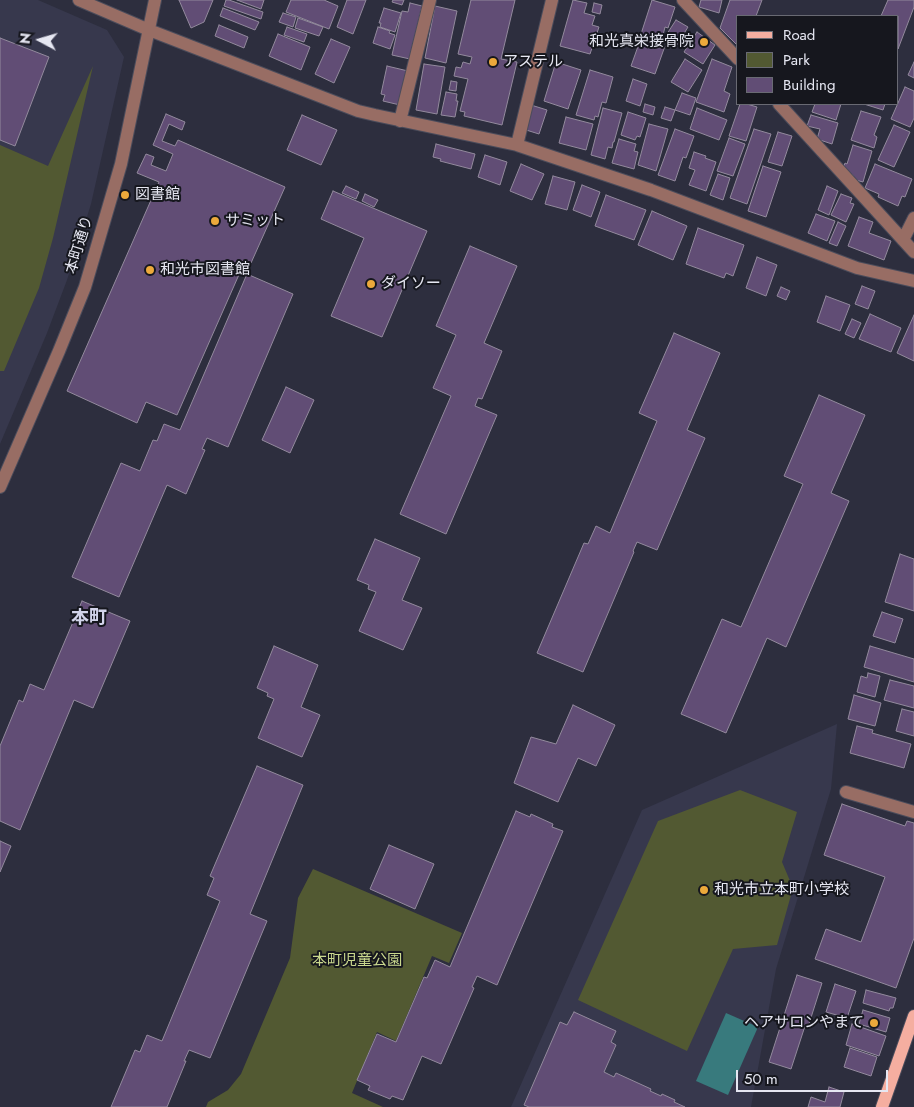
<!DOCTYPE html>
<meta charset="utf-8">
<style>
body{margin:0}
#map{position:relative;width:914px;height:1107px;overflow:hidden;background:#2d2e3e;font-family:Jost,sans-serif}
canvas{display:block}
.legend{position:absolute;left:736px;top:15px;width:162px;height:90px;box-sizing:border-box;background:#16171e;border:1px solid #696a73;margin:0;padding:6px 9px;list-style:none;font-size:15px;color:#e6e7f2}
.legend li{display:flex;align-items:center;gap:10px;height:25px}
.legend b{width:25px;border:1px solid #696a73}
.north{position:absolute;left:15px;top:15px;width:50px;height:50px;-webkit-text-stroke:4px #16171e;paint-order:stroke;rotate:276deg;font-size:14px;font-weight:700;line-height:20px;text-align:center;color:#e6e7f2}
.north::after{content:'';display:block;margin:auto;width:18px;height:22px;background:#e6e7f2;clip-path:polygon(50% 0,100% 100%,50% 72%,0 100%)}
.scale{position:absolute;left:736px;top:1070px;width:152px;height:22px;box-sizing:border-box;border:2px solid #e6e7f2;border-top:0;padding-left:6px;font-size:15px;line-height:18px;white-space:nowrap;color:#e6e7f2;-webkit-text-stroke:4px #16171e;paint-order:stroke}
</style>
<div id="map">
<canvas width="914" height="1107"></canvas>
<ul class="legend">
<li><b style="height:6px;background:#f5aea0"></b>Road</li>
<li><b style="height:14px;background:#525932"></b>Park</li>
<li><b style="height:14px;background:#614d75"></b>Building</li>
</ul>
<div class="north">N</div>
<div class="scale">50 m</div>
</div>
<script>
const ctx = document.querySelector('canvas').getContext('2d');
ctx.lineJoin = 'round';
function fill(path, color) {
  ctx.fillStyle = color;
  ctx.fill(path, 'evenodd');
}
function poly(rows) {
  const path = new Path2D();
  for (const r of rows) {
    path.moveTo(r[0], r[1]);
    for (let i = 2; i < r.length; i += 2) path.lineTo(r[i], r[i + 1]);
  }
  return path;
}
function strokePath(path, color, width, dash) {
  ctx.strokeStyle = color;
  ctx.lineWidth = width;
  ctx.lineCap = dash ? 'butt' : 'round';
  ctx.setLineDash(dash || []);
  ctx.stroke(path);
}
function label(font, color, halo, rows, align = 'center') {
  ctx.font = font + ' Jost,"Noto Sans JP",sans-serif';
  ctx.lineWidth = 4;
  ctx.setLineDash([]);
  ctx.textBaseline = 'middle';
  ctx.strokeStyle = halo;
  ctx.fillStyle = color;
  for (const [text, x, y, turn = 0] of rows) {
    ctx.save();
    ctx.translate(x, y);
    ctx.rotate((+turn || 0) * Math.PI / 180);
    ctx.textAlign = isNaN(turn) ? turn : align;
    if (halo) ctx.strokeText(text, 0, 0);
    ctx.fillText(text, 0, 0);
    ctx.restore();
  }
}
fill(poly([
 [0,0,38,0,107,30,124,57,91,204,67,280,47,333,0,444],
 [837,724,831,789,776,969,751,1107,511,1107,642,810]
]), '#37384d');
fill(poly([
 [93,66,53,238,39,288,4,371,0,371,0,145,48,166],
 [740,790,797,812,782,862,793,888,777,945,733,949,687,1051,578,1000,658,821],
 [313,869,462,933,449,963,432,956,396,1041,377,1032,352,1093,383,1107,206,1107,208,1102,228,1090,241,1074,290,958,298,898]
]), '#525932');
fill(poly([
 [726,1013,758,1027,728,1095,696,1081]
]), '#387a7d');
const building = poly([
 [179,0,213,0,204,22,191,28,179,0],
 [226,0,229,0,263,12,261,19,224,6,226,0],
 [237,0,264,0,261,9,237,0],
 [291,0,324,0,338,6,329,29,286,12,291,0],
 [347,0,366,0,353,34,337,27,347,0],
 [393,0,404,0,402,5,392,2,393,0],
 [471,0,515,0,501,59,517,62,502,125,464,116,465,112,460,111,468,79,454,76,456,67,461,68,463,62,470,64,472,57,458,54,471,0],
 [573,0,587,3,584,13,595,16,592,25,599,27,590,54,560,46,573,0],
 [652,0,675,7,668,28,665,27,663,35,659,33,657,39,641,34,652,0],
 [701,0,722,0,719,13,699,7,701,0],
 [730,0,762,0,756,16,738,16,738,46,720,28,730,0],
 [888,0,914,0,914,7,898,49,898,16,881,16,888,0],
 [410,3,422,6,410,59,392,55,402,11,408,12,410,3],
 [594,3,602,5,600,14,592,12,594,3],
 [435,6,457,11,446,63,425,58,435,6],
 [223,8,259,22,255,30,220,16,223,8],
 [384,8,401,13,395,32,380,27,381,23,379,23,384,8],
 [283,13,296,17,293,27,279,22,283,13],
 [298,18,323,27,319,36,295,28,298,18],
 [676,20,688,27,675,48,663,40,676,20],
 [219,25,248,37,244,48,215,36,219,25],
 [287,27,307,34,304,42,284,35,287,27],
 [378,27,390,31,389,33,395,35,390,49,373,43,378,27],
 [697,32,715,45,703,64,684,52,697,32],
 [278,34,310,47,301,70,269,56,278,34],
 [0,38,49,57,15,146,0,140,0,38],
 [641,38,665,46,655,74,631,66,641,38],
 [331,39,350,47,334,83,315,74,331,39],
 [685,59,702,70,688,92,671,82,685,59],
 [712,59,732,67,724,91,730,94,724,112,696,102,712,59],
 [556,62,581,70,568,109,544,101,556,62],
 [914,62,914,78,908,75,914,62],
 [424,64,445,67,437,114,416,110,424,64],
 [387,66,408,71,400,105,383,101,385,95,381,94,387,66],
 [590,70,613,77,606,103,602,102,598,117,595,116,594,120,576,115,590,70],
 [633,79,647,84,640,106,626,101,633,79],
 [451,81,457,82,456,91,449,90,451,81],
 [905,87,914,91,914,118,910,127,891,119,905,87],
 [446,92,457,94,456,101,458,101,455,117,441,115,446,92],
 [682,93,696,98,690,115,675,110,682,93],
 [645,104,655,107,653,115,643,112,645,104],
 [740,104,747,104,757,107,746,141,729,136,740,104],
 [815,104,841,104,836,120,812,112,815,104],
 [864,104,885,104,883,110,864,104],
 [531,105,547,110,539,134,523,129,531,105],
 [665,107,675,110,671,121,661,118,665,107],
 [603,108,622,113,614,142,613,142,612,148,608,147,605,159,591,155,603,108],
 [697,108,727,120,719,140,690,129,697,108],
 [861,111,881,117,874,135,877,137,874,148,851,140,861,111],
 [628,112,646,118,640,137,637,136,635,140,621,135,628,112],
 [166,114,185,122,182,130,169,124,162,141,175,146,178,140,285,187,251,263,245,261,177,415,146,402,137,423,67,391,159,182,137,173,146,154,154,157,151,165,166,171,173,154,153,145,166,114],
 [302,115,337,130,321,165,287,150,302,115],
 [811,115,838,123,832,144,817,139,820,129,807,126,811,115],
 [566,117,593,124,586,150,559,143,566,117],
 [649,124,668,129,656,171,638,165,649,124],
 [894,125,910,132,894,167,878,160,894,125],
 [675,129,694,136,686,158,683,157,675,181,658,175,675,129],
 [754,129,771,134,747,204,730,198,754,129],
 [778,132,792,136,782,166,768,162,778,132],
 [729,138,745,144,733,176,717,171,729,138],
 [619,139,636,144,634,151,638,152,634,169,612,163,619,139],
 [436,144,475,154,471,169,440,161,441,159,433,157,436,144],
 [853,145,872,151,863,182,852,179,853,175,846,173,843,169,845,163,847,164,853,145],
 [694,152,706,156,705,158,716,162,706,191,689,185,695,170,689,168,694,152],
 [485,155,507,162,500,185,478,177,485,155],
 [521,164,544,174,532,200,510,191,521,164],
 [875,164,912,179,905,197,902,196,898,206,878,197,879,194,865,188,875,164],
 [763,166,781,172,766,217,748,211,763,166],
 [718,174,730,178,723,200,710,195,718,174],
 [553,176,575,182,567,210,545,204,553,176],
 [582,185,600,192,591,217,573,210,582,185],
 [346,186,359,192,356,199,342,193,346,186],
 [827,186,838,191,829,215,818,210,827,186],
 [333,191,427,231,382,337,331,316,364,238,321,219,333,191],
 [365,194,378,200,374,207,362,201,365,194],
 [841,194,852,198,850,203,854,204,846,222,831,215,841,194],
 [606,195,646,210,634,240,595,226,606,195],
 [652,211,687,226,673,260,638,245,652,211],
 [816,214,835,221,827,241,808,233,816,214],
 [859,217,873,222,869,233,891,241,884,260,848,246,859,217],
 [838,222,846,226,837,246,829,243,838,222],
 [698,228,744,245,733,276,726,273,724,278,686,264,698,228],
 [470,246,517,266,484,343,502,351,482,399,478,398,475,406,497,415,446,534,400,514,451,396,433,388,456,335,436,326,470,246],
 [757,257,777,265,766,296,746,288,757,257],
 [247,274,293,294,228,447,207,438,202,449,205,450,186,494,167,485,119,597,72,577,121,463,140,471,153,440,157,441,164,424,180,430,247,274],
 [862,286,875,291,868,309,855,304,862,286],
 [781,287,790,291,786,300,777,296,781,287],
 [826,296,850,305,840,331,817,322,826,296],
 [870,314,901,328,891,352,859,339,870,314],
 [914,315,914,361,897,353,914,315],
 [852,319,861,323,854,338,845,334,852,319],
 [674,333,720,353,687,430,705,438,657,550,637,542,633,551,634,552,583,672,537,653,584,543,588,544,596,526,610,533,657,421,639,413,674,333],
 [286,387,314,400,290,453,262,440,286,387],
 [819,395,865,415,831,493,849,501,786,647,767,638,726,733,681,714,722,619,741,627,803,484,784,476,819,395],
 [375,539,420,558,402,600,422,608,403,650,359,631,376,592,368,589,369,585,357,580,375,539],
 [900,554,914,559,914,611,885,602,900,554],
 [82,601,130,621,93,708,74,700,20,830,0,821,0,746,19,700,23,702,30,684,44,690,82,601],
 [882,612,903,619,895,643,873,636,882,612],
 [274,646,318,665,301,707,320,715,302,757,258,738,274,699,267,696,268,693,257,688,274,646],
 [870,646,914,659,914,682,864,667,870,646],
 [868,673,880,676,875,697,857,692,861,676,867,678,868,673],
 [890,680,914,686,914,708,884,700,890,680],
 [854,695,881,703,875,726,848,719,854,695],
 [573,705,615,725,596,766,578,758,558,802,514,783,531,737,556,744,573,705],
 [902,709,914,712,914,736,896,731,902,709],
 [857,726,873,730,872,733,911,744,904,768,850,753,857,726],
 [257,766,303,785,250,914,267,921,210,1058,189,1050,184,1061,186,1061,167,1107,111,1107,135,1050,140,1052,147,1035,162,1041,220,901,207,895,214,878,210,876,257,766],
 [842,804,905,826,907,821,914,823,914,938,896,988,815,959,826,929,861,942,885,877,824,855,842,804],
 [516,811,530,817,531,814,553,824,552,827,563,831,497,985,477,976,472,987,474,988,441,1064,422,1056,403,1100,392,1096,390,1099,368,1090,370,1086,357,1080,377,1034,396,1042,424,977,427,978,435,960,450,967,516,811],
 [0,841,11,846,0,872,0,841],
 [389,845,434,864,415,909,370,889,389,845],
 [797,975,822,983,808,1027,805,1026,791,1069,769,1062,797,975],
 [835,984,856,991,847,1018,826,1012,835,984],
 [866,990,896,998,893,1008,890,1008,889,1011,863,1003,866,990],
 [863,1010,890,1018,886,1032,859,1024,863,1010],
 [574,1012,616,1031,611,1042,616,1045,604,1072,614,1077,616,1073,651,1089,650,1091,661,1096,662,1094,675,1100,674,1102,685,1107,529,1107,524,1105,560,1022,567,1025,574,1012],
 [852,1024,886,1036,879,1056,846,1045,852,1024],
 [850,1048,877,1057,871,1076,844,1067,850,1048],
 [829,1087,844,1092,840,1107,808,1107,811,1097,825,1102,829,1087]
]);
fill(building, '#614d75');
strokePath(building, '#938a9d', 1);
const minor = poly([
 [79,0,149,30,358,111,375,115,517,145,651,190,857,268,914,281],
 [683,0,738,59],
 [779,104,914,252],
 [400,121,430,0],
 [517,145,552,0],
 [903,240,914,218],
 [0,487,59,351,85,287,121,164,155,0],
 [846,792,914,812]
]);
const major = poly([
 [882,1107,914,1016]
]);
strokePath(minor, '#4b4c5b', 14);
strokePath(major, '#4b4c5b', 14);
strokePath(minor, '#986d64', 12);
strokePath(major, '#f5aea0', 12);
for (const [x, y, r, color] of [
 [704,42,5,"#eca93b"],
 [493,62,5,"#eca93b"],
 [125,195,5,"#eca93b"],
 [215,221,5,"#eca93b"],
 [150,270,5,"#eca93b"],
 [371,284,5,"#eca93b"],
 [704,890,5,"#eca93b"],
 [874,1023,5,"#eca93b"]
]) {
  const dot = new Path2D();
  dot.arc(x, y, r, 0, 2 * Math.PI);
  ctx.fillStyle = color;
  ctx.fill(dot);
  strokePath(dot, '#16171e', 2);
}
label('15px', '#e6e7f2', '#16171e', [
 ["和光真栄接骨院",694,42,"right"],
 ["アステル",503,62],
 ["図書館",135,195],
 ["サミット",225,221],
 ["和光市図書館",160,270],
 ["ダイソー",381,284],
 ["和光市立本町小学校",714,890],
 ["ヘアサロンやまて",864,1023,"right"]
], 'left');
label('15px', '#e6e7f2', '#16171e', [
 ["本町通り",80,245,-73]
]);
label('15px', '#cad88e', '#16171e', [
 ["本町児童公園",357,961]
]);
label('bold 18px', '#d2d4ea', '#16171e', [
 ["本町",89,619]
]);
</script>
